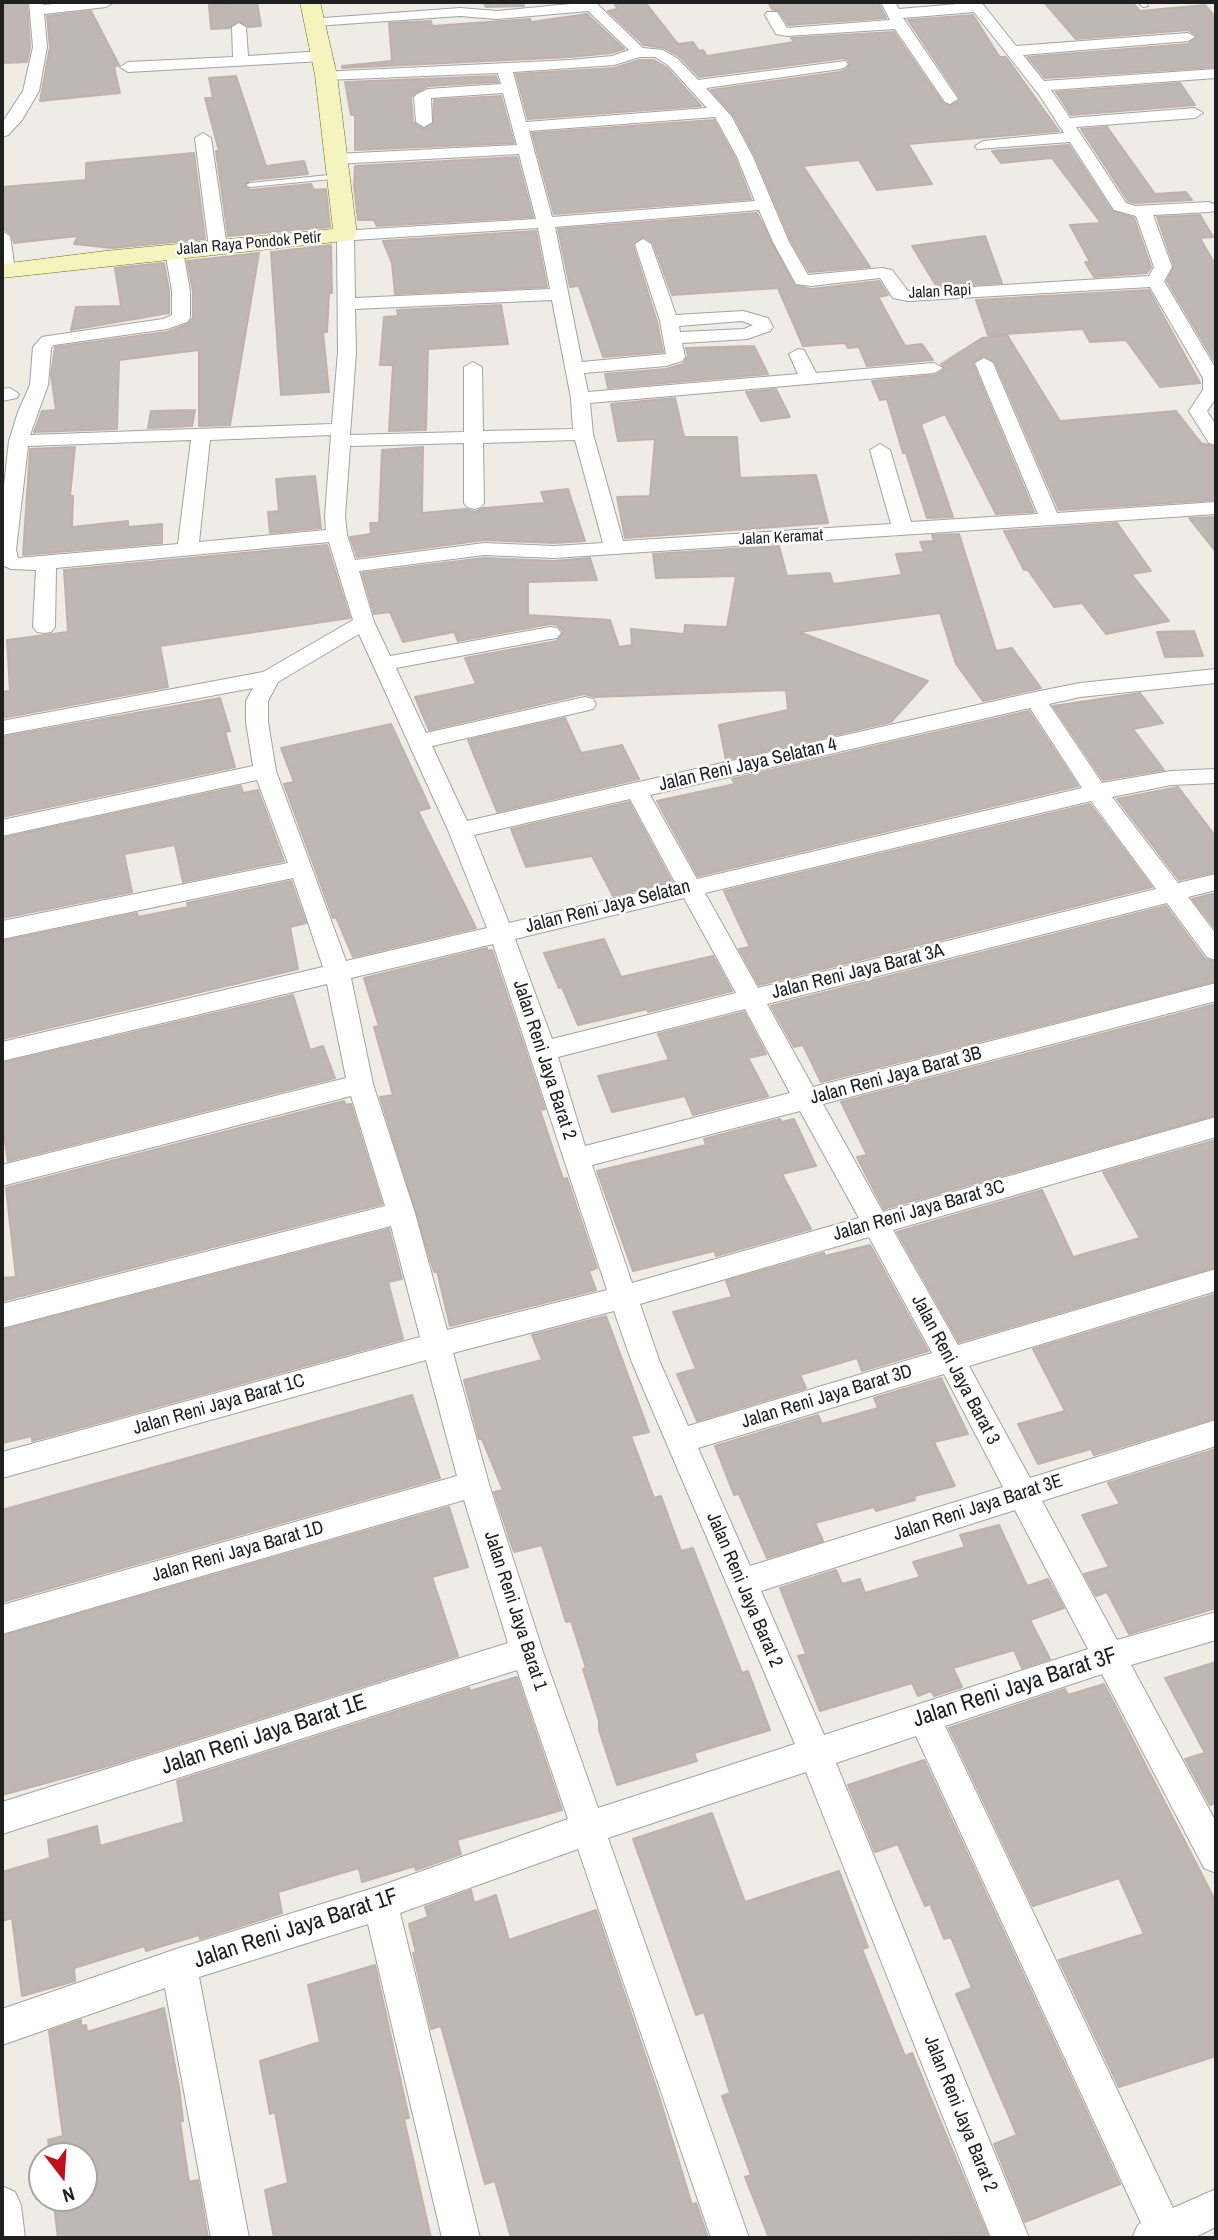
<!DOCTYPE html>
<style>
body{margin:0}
#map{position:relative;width:1218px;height:2240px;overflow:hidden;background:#efece6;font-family:"Archivo Narrow",sans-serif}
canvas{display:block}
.frame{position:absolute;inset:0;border:4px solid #1f1f1f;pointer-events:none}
.north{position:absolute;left:28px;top:2142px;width:70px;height:70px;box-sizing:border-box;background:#fff;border:2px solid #a5a5a5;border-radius:50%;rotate:163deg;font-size:19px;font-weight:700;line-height:28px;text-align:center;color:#1f1f1f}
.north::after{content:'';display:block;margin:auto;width:24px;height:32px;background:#bf101b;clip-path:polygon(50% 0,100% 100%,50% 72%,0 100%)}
</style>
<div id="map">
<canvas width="1218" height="2240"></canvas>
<div class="frame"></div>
<div class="north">N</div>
</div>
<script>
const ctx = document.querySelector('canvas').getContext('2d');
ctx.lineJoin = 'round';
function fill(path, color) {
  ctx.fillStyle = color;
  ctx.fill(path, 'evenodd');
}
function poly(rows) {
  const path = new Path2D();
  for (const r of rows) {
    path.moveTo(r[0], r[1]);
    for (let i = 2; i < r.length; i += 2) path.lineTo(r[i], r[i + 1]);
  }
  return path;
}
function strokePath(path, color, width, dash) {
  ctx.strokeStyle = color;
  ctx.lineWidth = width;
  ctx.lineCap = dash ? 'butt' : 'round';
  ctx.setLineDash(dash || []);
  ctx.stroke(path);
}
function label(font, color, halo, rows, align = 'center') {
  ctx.font = font + ' "Archivo Narrow",sans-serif';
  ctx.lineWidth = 5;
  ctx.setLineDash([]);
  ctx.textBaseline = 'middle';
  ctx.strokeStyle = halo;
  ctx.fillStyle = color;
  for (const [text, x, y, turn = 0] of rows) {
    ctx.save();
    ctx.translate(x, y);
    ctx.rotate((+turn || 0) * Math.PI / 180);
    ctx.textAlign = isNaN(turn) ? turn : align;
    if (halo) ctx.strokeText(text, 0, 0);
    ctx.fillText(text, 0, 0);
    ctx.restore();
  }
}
const building = poly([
 [2,2,27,2,30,47,27,62,2,63,2,2],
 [257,2,261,26,249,27,238,21,229,28,211,29,209,5,257,2],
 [483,2,522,2,524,6,486,7,483,2],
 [613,2,645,2,678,44,693,42,699,51,703,50,707,56,794,42,791,38,894,32,943,103,949,106,959,101,960,98,908,20,973,15,997,53,1000,57,1006,57,1059,131,908,144,932,184,877,190,859,160,803,166,870,267,809,272,791,241,755,156,734,116,711,90,840,72,847,69,850,62,845,58,699,77,680,57,664,48,644,45,608,11,618,9,613,2],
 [792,2,878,2,886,18,788,25,779,11,772,9,769,4,792,2],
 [1044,2,1132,2,1140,11,1205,5,1216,18,1216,67,1045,78,1028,57,1188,44,1197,36,1188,30,1076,39,1044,2],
 [91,11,119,65,114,67,120,93,40,101,50,47,47,16,91,11],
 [587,14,624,49,611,53,570,57,342,68,342,66,392,61,389,23,431,21,432,26,530,19,531,22,587,14],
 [640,60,654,60,666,67,701,106,528,119,516,74,614,68,640,60],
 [236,76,266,166,304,161,308,174,250,180,244,186,250,190,311,184,314,190,326,189,330,227,228,236,216,151,219,151,205,98,213,98,209,78,236,76],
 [496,76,498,82,428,86,416,92,411,97,413,122,423,129,433,124,434,100,501,96,514,143,355,150,355,115,351,115,345,82,496,76],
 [1180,83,1195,105,1071,115,1056,92,1180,83],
 [714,120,735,158,751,199,554,214,532,133,714,120],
 [1107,127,1155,194,1186,192,1192,200,1135,203,1128,201,1081,129,1107,127],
 [1069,145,1112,211,1134,218,1151,267,1147,273,1094,277,1085,262,1090,262,1070,225,1101,223,1052,158,1001,163,992,151,1069,145],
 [194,153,205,239,112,248,74,244,78,236,14,243,11,234,2,228,2,187,86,180,86,163,194,153],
 [517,157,533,217,377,226,374,220,358,220,354,186,355,166,517,157],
 [757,213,794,285,811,289,879,281,888,295,878,297,905,346,922,344,933,360,867,366,859,347,848,348,845,343,803,346,778,288,672,295,653,243,644,237,633,245,657,322,663,352,603,357,579,286,570,287,558,229,757,213],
 [1200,215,1213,237,1200,238,1216,266,1216,364,1167,281,1174,266,1157,217,1200,215],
 [536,231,547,287,395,294,392,263,383,241,536,231],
 [985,236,1002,283,937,287,912,246,985,236],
 [331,245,332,293,329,293,327,332,323,332,329,392,281,395,271,252,331,245],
 [259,253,230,425,199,426,199,350,119,360,117,429,34,432,42,411,56,410,51,375,55,347,167,332,188,324,193,318,193,291,187,261,259,253],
 [164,263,169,291,169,313,71,330,76,307,121,306,115,268,164,263],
 [1149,290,1200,383,1160,387,1126,340,1090,342,1083,329,988,335,976,300,1149,290],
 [501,305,508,344,428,349,426,430,389,431,393,365,380,365,384,317,398,316,397,310,501,305],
 [1007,335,1060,421,1176,411,1201,443,1216,447,1216,500,1059,510,995,362,983,356,973,364,1034,512,996,514,945,414,921,424,953,517,927,518,906,453,903,453,887,399,880,400,872,381,935,375,945,369,941,364,982,338,1007,335],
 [754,346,768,374,608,388,605,374,666,369,683,364,688,356,686,348,754,346],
 [776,389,790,417,761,421,746,392,776,389],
 [675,398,684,437,737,437,740,478,816,475,828,523,625,538,617,497,650,496,655,439,618,441,611,404,675,398],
 [195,410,192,426,148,428,151,411,195,410],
 [75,447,70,496,73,496,72,527,128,521,128,527,162,524,162,543,23,555,30,449,75,447],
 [423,447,422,513,466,509,475,512,484,508,545,503,541,492,568,489,585,541,554,543,484,540,357,557,350,537,371,534,370,523,379,523,382,450,423,447],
 [315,476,321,528,270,533,268,512,279,511,276,479,315,476],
 [1216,517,1216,552,1189,518,1216,517],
 [1117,523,1151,571,1131,574,1169,621,1106,634,1082,603,1054,607,1028,570,1024,570,1004,531,1117,523],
 [959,534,996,651,1012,648,1041,688,983,701,956,664,940,613,799,632,928,681,891,722,726,760,719,725,788,710,786,690,595,697,584,694,429,730,415,697,476,684,465,658,557,641,563,631,557,625,550,624,458,641,454,632,403,642,390,612,374,614,362,573,484,558,554,561,590,558,597,580,528,582,528,615,610,620,619,647,632,645,631,629,684,634,685,625,727,627,736,576,656,578,653,554,779,546,787,576,830,573,833,584,902,575,896,554,924,552,920,542,934,541,932,535,959,534],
 [327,545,350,618,160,646,168,687,2,718,2,692,10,691,7,640,68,632,64,570,327,545],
 [1194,631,1203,656,1165,657,1157,632,1194,631],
 [1140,693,1163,723,1133,729,1164,770,1103,780,1053,706,1140,693],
 [220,698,230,731,225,732,235,767,2,817,2,737,220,698],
 [1029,711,1078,786,698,876,657,801,735,784,732,779,1029,711],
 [565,718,581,753,622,745,639,779,497,812,468,740,565,718],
 [391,724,430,808,418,811,476,928,353,957,336,917,333,918,284,784,294,782,281,748,391,724],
 [241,786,243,793,258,790,284,861,183,882,175,845,124,854,132,892,2,918,2,838,241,786],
 [1178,787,1216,837,1216,872,1179,880,1117,799,1178,787],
 [629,802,672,882,613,896,592,856,526,867,511,829,629,802],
 [1090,804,1152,887,759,985,739,949,750,947,724,891,1090,804],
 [291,881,306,923,290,927,298,969,2,1039,2,941,137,913,138,917,188,907,187,903,291,881],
 [1216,893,1216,930,1192,899,1216,893],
 [1166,906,1205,959,1216,962,1216,981,821,1082,803,1045,794,1047,771,1006,1166,906],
 [604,939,621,977,713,956,732,991,648,1012,647,1009,578,1025,562,987,559,988,544,953,604,939],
 [487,948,488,951,492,950,545,1109,540,1110,563,1179,567,1178,597,1268,589,1271,596,1290,450,1326,437,1271,434,1272,380,1097,393,1095,374,1027,379,1026,364,978,487,948],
 [293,995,310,1050,323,1046,335,1078,8,1161,2,1123,2,1063,293,995],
 [1216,1004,1216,1115,884,1209,866,1175,857,1157,867,1155,841,1102,1216,1004],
 [744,1012,766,1054,748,1058,768,1096,693,1115,685,1096,612,1112,598,1076,669,1060,658,1034,744,1012],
 [344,1101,346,1105,351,1104,382,1204,2,1301,2,1278,16,1277,6,1188,344,1101],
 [780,1119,782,1122,794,1119,816,1166,782,1174,811,1229,716,1256,714,1251,633,1271,597,1171,706,1145,704,1139,780,1119],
 [1216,1140,1216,1267,959,1342,897,1232,1042,1190,1073,1257,1140,1238,1103,1172,1216,1140],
 [389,1229,402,1279,388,1282,403,1339,32,1441,32,1436,2,1443,2,1330,389,1229],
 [870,1245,928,1351,862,1371,857,1358,800,1375,806,1388,697,1421,677,1374,696,1369,673,1312,732,1297,726,1281,824,1253,825,1256,870,1245],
 [1216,1294,1216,1418,1094,1455,1091,1449,1038,1464,1018,1424,1065,1411,1033,1349,1216,1294],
 [606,1316,649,1432,631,1436,654,1498,661,1496,681,1551,693,1548,742,1673,748,1671,770,1730,694,1753,697,1761,617,1785,599,1730,599,1721,583,1669,586,1668,571,1621,566,1622,542,1545,514,1552,494,1492,503,1490,482,1439,479,1439,464,1380,542,1360,532,1335,606,1316],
 [941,1378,968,1434,934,1442,955,1486,914,1496,915,1500,876,1511,874,1507,815,1523,823,1541,767,1558,739,1494,734,1495,715,1446,818,1415,822,1424,878,1408,874,1398,941,1378],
 [412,1395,440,1478,2,1602,2,1510,412,1395],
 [1216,1449,1216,1608,1129,1634,1107,1592,1096,1596,1084,1574,1109,1567,1082,1515,1120,1504,1108,1483,1216,1449],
 [449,1507,468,1567,432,1577,458,1656,108,1766,2,1795,2,1636,449,1507],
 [999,1525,1027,1586,1048,1579,1064,1608,1030,1620,1050,1659,1022,1668,1014,1650,953,1668,962,1687,934,1696,931,1691,918,1696,912,1683,820,1711,798,1656,806,1654,780,1588,836,1570,842,1584,860,1579,865,1593,920,1577,913,1562,965,1547,960,1535,999,1525],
 [1216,1662,1216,1803,1210,1805,1185,1759,1205,1753,1165,1678,1216,1662],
 [517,1677,562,1810,457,1840,461,1854,416,1870,415,1866,362,1882,359,1868,278,1892,282,1913,200,1939,199,1935,146,1951,145,1946,74,1968,75,1981,22,1996,12,1918,2,1921,2,1872,50,1858,48,1840,97,1826,100,1846,184,1822,177,1781,469,1688,470,1691,517,1677],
 [1104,1684,1216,1902,1216,2056,1119,2087,1059,1960,1144,1934,1119,1878,1033,1906,949,1728,1065,1689,1068,1695,1104,1684],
 [924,1760,1120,2184,1025,2222,994,2144,1017,2135,956,1994,972,1988,951,1937,944,1939,930,1904,925,1906,898,1844,875,1852,848,1785,924,1760],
 [712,1813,745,1902,839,1871,868,1947,862,1949,905,2056,912,2053,988,2236,769,2238,745,2177,751,2175,722,2096,730,2093,704,2012,696,2015,633,1839,712,1813],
 [471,1890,474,1903,496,1895,509,1940,596,1910,658,2093,692,2205,696,2203,708,2238,511,2238,495,2181,485,2184,441,2026,431,2029,413,1953,416,1952,409,1924,428,1917,425,1907,471,1890],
 [375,1965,409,2118,404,2119,431,2238,274,2238,265,2190,288,2183,275,2112,270,2114,260,2061,320,2042,308,1985,375,1965],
 [164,2008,179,2087,183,2121,180,2122,189,2182,198,2180,208,2238,58,2238,53,2198,84,2198,84,2156,50,2156,48,2140,63,2136,49,2031,81,2020,81,2026,86,2025,87,2032,164,2008]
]);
fill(building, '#bfb7b3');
strokePath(building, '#c0b2aa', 2);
const lane = poly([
 [1138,2,1145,2,1148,6,1143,7,1138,2],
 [339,174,343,176,342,178,250,187,246,185,250,183,339,174]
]);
const street = poly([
 [29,2,43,2,43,5,76,2,113,3,106,7,44,14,47,47,39,91,22,120,8,135,2,137,2,123,23,91,33,47,29,2],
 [591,2,596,3,643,48,663,50,678,59,698,80,845,61,848,64,845,67,840,69,706,88,732,117,753,157,789,242,808,275,882,268,892,270,908,291,1149,276,1154,267,1136,216,1114,210,1070,142,977,149,975,146,983,141,1064,133,1040,96,974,12,903,18,958,99,950,104,945,102,895,29,787,36,776,34,765,15,767,12,777,12,787,28,890,20,881,2,895,2,899,9,981,2,1016,46,1188,33,1195,37,1188,41,1023,55,1044,81,1216,69,1216,78,1051,90,1070,118,1195,108,1203,113,1195,118,1076,127,1126,203,1135,206,1209,202,1216,205,1215,211,1209,212,1153,215,1172,267,1164,281,1216,369,1216,398,1207,411,1216,425,1216,445,1209,443,1189,411,1203,390,1203,378,1150,287,908,301,893,298,880,278,811,286,796,284,773,242,759,210,555,227,582,362,666,354,660,321,635,244,643,239,651,244,676,315,743,311,768,318,773,327,770,331,747,339,682,343,685,357,682,361,666,366,584,373,588,392,798,374,789,354,798,349,804,350,816,373,934,363,943,368,934,373,590,403,593,434,623,541,891,524,870,450,880,444,890,450,911,522,1038,514,975,363,984,358,993,363,1057,513,1216,502,1216,514,554,558,484,555,359,571,374,622,390,656,550,627,557,628,561,633,557,638,550,639,396,668,426,733,585,697,593,699,596,704,593,709,585,711,432,746,467,821,1035,692,1080,683,1216,669,1216,683,1080,697,1049,704,1102,783,1171,771,1216,769,1216,783,1171,785,1112,797,1178,883,1216,874,1216,890,1188,897,1216,934,1216,960,1207,957,1167,903,767,1004,813,1087,1216,983,1216,1001,823,1104,883,1212,1216,1117,1216,1137,893,1230,958,1345,1216,1269,1216,1291,969,1366,1030,1478,1216,1420,1216,1446,1042,1501,1117,1640,1216,1612,1216,1640,1131,1665,1216,1822,1216,1873,1204,1868,1102,1674,945,1726,1173,2208,1216,2189,1216,2227,1193,2238,1132,2238,1138,2225,1141,2223,916,1736,836,1763,1029,2238,991,2238,806,1772,608,1838,749,2238,711,2238,578,1849,400,1913,480,2238,442,2238,368,1924,199,1977,249,2238,211,2238,165,1988,2,2045,2,2009,179,1948,380,1886,568,1819,517,1670,2,1834,2,1802,508,1643,464,1500,2,1634,2,1605,457,1476,426,1360,2,1478,2,1452,420,1337,391,1226,2,1328,2,1304,385,1206,351,1096,2,1186,2,1165,346,1078,327,984,2,1061,2,1042,323,967,293,878,2,939,2,921,288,863,257,780,2,836,2,820,253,766,246,722,246,701,253,688,2,735,2,721,263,672,353,620,329,542,56,568,55,627,51,632,44,633,37,632,33,627,36,570,11,569,2,565,2,503,9,441,18,412,30,385,33,347,42,337,48,336,163,319,172,315,172,291,165,251,168,247,174,246,183,251,190,291,190,318,187,322,167,329,54,345,51,348,48,385,30,435,332,424,338,352,337,235,339,231,536,219,519,154,336,164,328,159,336,154,517,145,503,93,431,98,432,122,424,127,416,122,414,97,417,94,428,89,501,84,498,73,326,80,318,75,321,72,570,60,612,56,629,50,588,11,497,19,460,16,315,26,308,22,310,19,460,8,497,11,591,2],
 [640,57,655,57,668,65,707,108,526,122,513,72,614,65,640,57],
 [715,117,737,157,755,201,552,217,529,131,715,117],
 [538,228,550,289,355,298,354,240,538,228],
 [552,300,571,398,573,429,483,431,482,367,473,362,464,367,464,432,350,435,356,352,355,309,552,300],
 [742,321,753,325,744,329,680,332,679,326,742,321],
 [331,435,325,516,326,530,199,542,210,440,331,435],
 [191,440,178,544,18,558,16,550,28,446,191,440],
 [575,440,603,543,554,546,484,543,355,560,347,535,345,516,350,446,464,443,464,503,467,507,474,509,481,507,484,503,483,443,575,440],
 [359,634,448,830,487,928,346,961,276,771,268,722,268,701,278,682,359,634],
 [1030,708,1082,788,697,879,650,795,1030,708],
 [630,799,676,884,509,923,474,835,630,799],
 [1091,801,1156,889,758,988,705,893,1091,801],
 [684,898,736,993,552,1039,515,939,684,898],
 [493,944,607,1290,447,1330,415,1213,373,1084,351,978,493,944],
 [745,1009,790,1093,585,1146,558,1057,745,1009],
 [800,1111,859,1218,632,1283,592,1165,800,1111],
 [869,1237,932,1353,688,1426,659,1360,640,1304,869,1237],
 [614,1311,631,1360,795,1744,598,1808,543,1652,489,1484,453,1353,614,1311],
 [944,1374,1003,1487,750,1566,698,1448,944,1374],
 [1015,1510,1088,1649,824,1735,761,1591,1015,1510],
 [239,23,246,27,248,56,322,51,330,56,322,61,128,72,120,67,128,62,233,57,232,27,239,23],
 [203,133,211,138,227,247,218,252,209,247,195,138,203,133],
 [2,231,10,236,15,270,6,275,2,274,2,231],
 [10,388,19,394,17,398,2,401,2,389,10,388],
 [2,2186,15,2192,21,2205,25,2238,2,2238,2,2186]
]);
const secondary = poly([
 [300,2,320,2,337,75,357,235,353,240,2,278,2,264,105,251,333,229,315,75,300,2]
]);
strokePath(lane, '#a3a3a3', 2);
strokePath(street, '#a3a3a3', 2);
strokePath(secondary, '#6b6f0e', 1);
fill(lane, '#fff');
fill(street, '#fff');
fill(secondary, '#f5f4bf');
label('16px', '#1f1f1f', '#fff', [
 ["Jalan Raya Pondok Petir",249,244,-5],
 ["Jalan Rapi",940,292,-3],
 ["Jalan Keramat",781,538,-3]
]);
label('19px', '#1f1f1f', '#fff', [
 ["Jalan Reni Jaya Selatan 4",748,765,-13],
 ["Jalan Reni Jaya Selatan",608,907,-14],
 ["Jalan Reni Jaya Barat 3A",858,972,-14],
 ["Jalan Reni Jaya Barat 2",544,1060,72],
 ["Jalan Reni Jaya Barat 3B",896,1076,-15],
 ["Jalan Reni Jaya Barat 3C",919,1211,-16],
 ["Jalan Reni Jaya Barat 3",955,1370,62],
 ["Jalan Reni Jaya Barat 3D",827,1397,-17],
 ["Jalan Reni Jaya Barat 1C",219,1405,-16],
 ["Jalan Reni Jaya Barat 3E",978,1508,-18],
 ["Jalan Reni Jaya Barat 1D",238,1552,-16],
 ["Jalan Reni Jaya Barat 2",744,1590,67],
 ["Jalan Reni Jaya Barat 1",515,1611,72],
 ["Jalan Reni Jaya Barat 2",960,2114,68]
]);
label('23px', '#1f1f1f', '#fff', [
 ["Jalan Reni Jaya Barat 3F",1015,1688,-18],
 ["Jalan Reni Jaya Barat 1E",264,1735,-18],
 ["Jalan Reni Jaya Barat 1F",296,1929,-18]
]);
</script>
